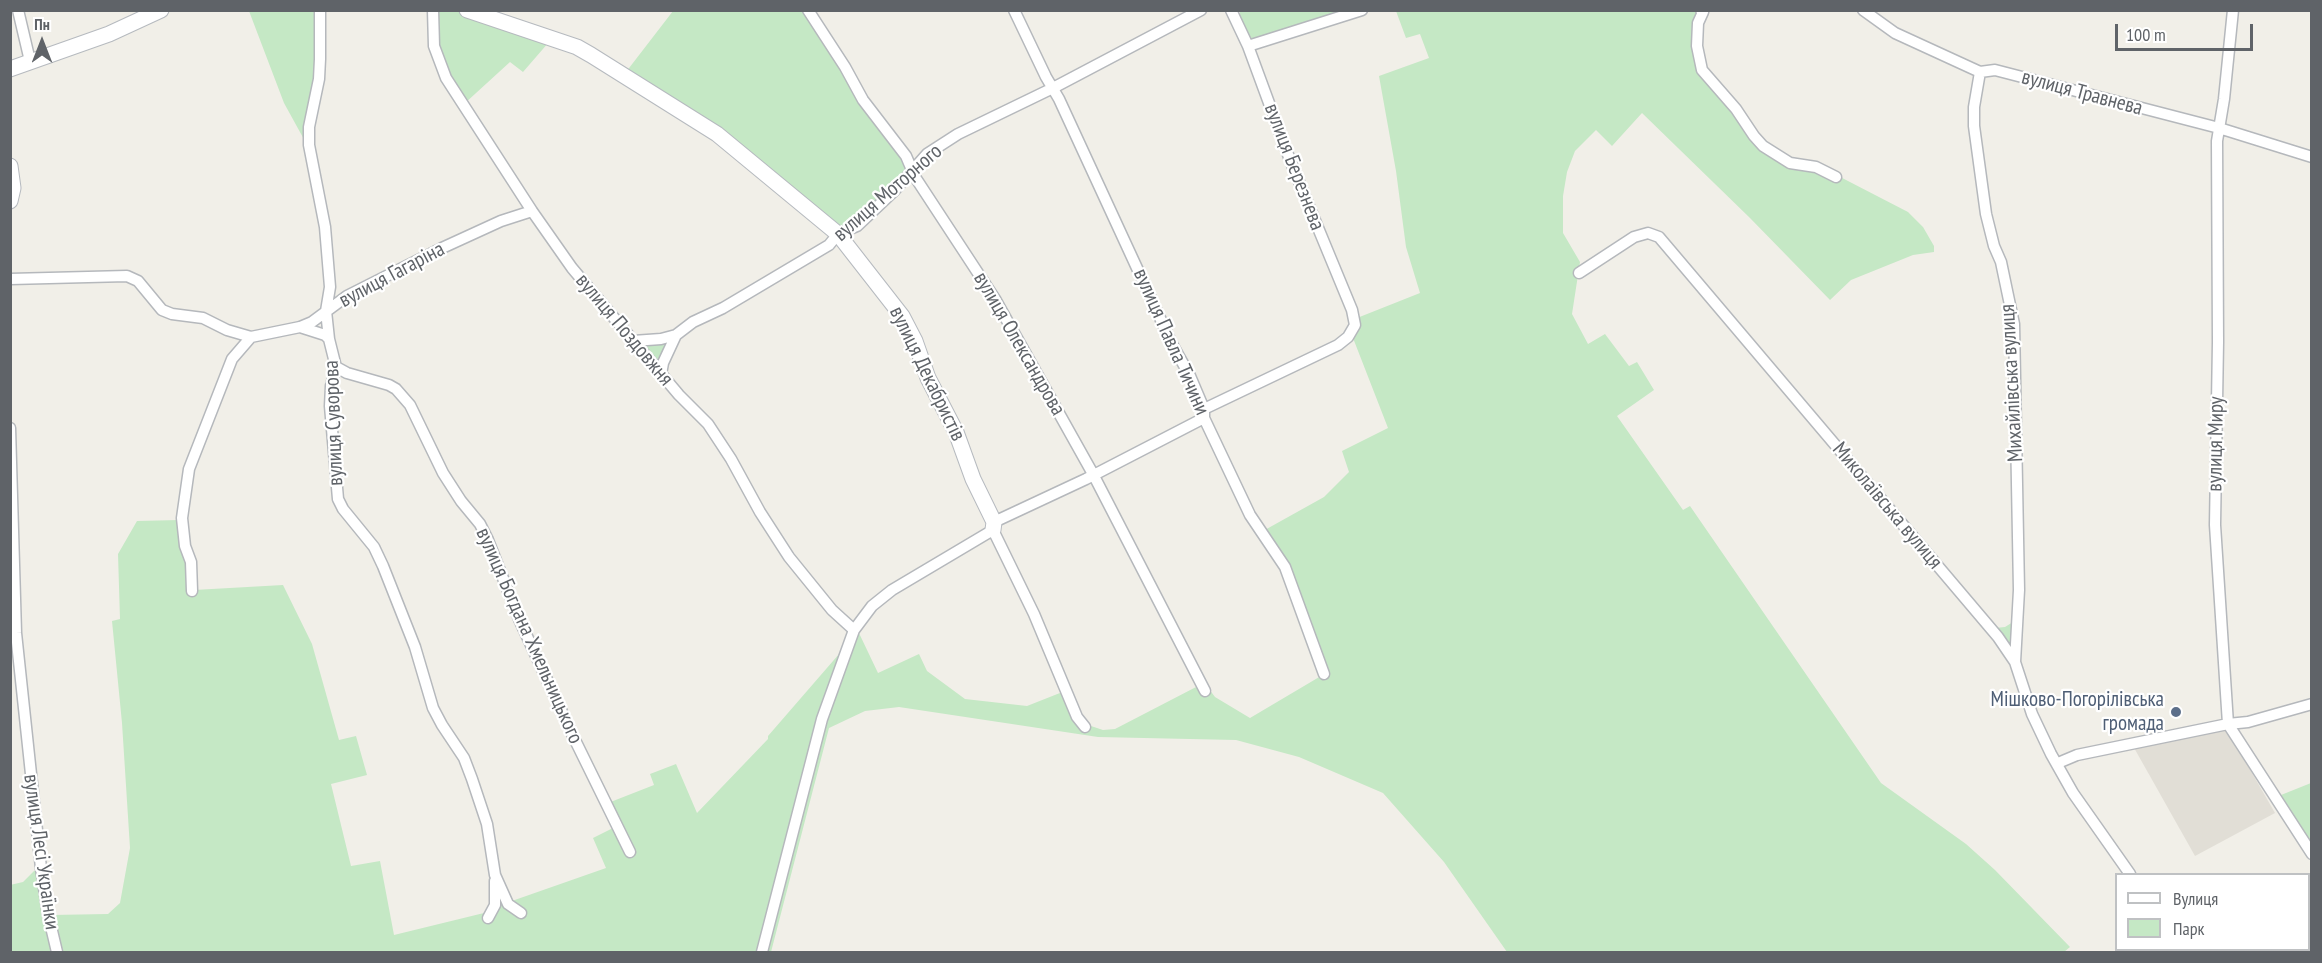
<!DOCTYPE html>
<meta charset="utf-8">
<style>
body{margin:0}
#map{position:relative;width:2322px;height:963px;overflow:hidden;background:#f1efe8;font-family:"PT Sans Narrow",sans-serif}
canvas{display:block}
.frame{position:absolute;inset:0;border:12px solid #5f6368;pointer-events:none}
.legend{position:absolute;left:2115px;top:873px;width:195px;height:78px;box-sizing:border-box;background:#fff;border:2px solid #bfc1c3;margin:0;padding:8px 10px;list-style:none;font-size:18px;color:#5f6368}
.legend li{display:flex;align-items:center;gap:12px;height:30px}
.legend b{width:30px;border:2px solid #bfc1c3}
.north{position:absolute;left:12px;top:12px;width:60px;height:60px;-webkit-text-stroke:4px #fff;paint-order:stroke;rotate:0deg;font-size:16px;font-weight:700;line-height:24px;text-align:center;color:#5f6368}
.north::after{content:'';display:block;margin:auto;width:21px;height:27px;background:#5f6368;clip-path:polygon(50% 0,100% 100%,50% 72%,0 100%)}
.scale{position:absolute;left:2115px;top:24px;width:138px;height:27px;box-sizing:border-box;border:3px solid #5f6368;border-top:0;padding-left:8px;font-size:18px;line-height:21px;white-space:nowrap;color:#5f6368;-webkit-text-stroke:4px #fff;paint-order:stroke}
</style>
<div id="map">
<canvas width="2322" height="963"></canvas>
<div class="frame"></div>
<ul class="legend">
<li><b style="height:8px;background:#fff"></b>Вулиця</li>
<li><b style="height:16px;background:#c5e8c5"></b>Парк</li>
</ul>
<div class="north">Пн</div>
<div class="scale">100 m</div>
</div>
<script>
const ctx = document.querySelector('canvas').getContext('2d');
ctx.lineJoin = 'round';
function fill(path, color) {
  ctx.fillStyle = color;
  ctx.fill(path, 'evenodd');
}
function poly(rows) {
  const path = new Path2D();
  for (const r of rows) {
    path.moveTo(r[0], r[1]);
    for (let i = 2; i < r.length; i += 2) path.lineTo(r[i], r[i + 1]);
  }
  return path;
}
function strokePath(path, color, width, dash) {
  ctx.strokeStyle = color;
  ctx.lineWidth = width;
  ctx.lineCap = dash ? 'butt' : 'round';
  ctx.setLineDash(dash || []);
  ctx.stroke(path);
}
function label(font, color, halo, rows, align = 'center') {
  ctx.font = font + ' "PT Sans Narrow",sans-serif';
  ctx.lineWidth = 4.5;
  ctx.setLineDash([]);
  ctx.textBaseline = 'middle';
  ctx.strokeStyle = halo;
  ctx.fillStyle = color;
  for (const [text, x, y, turn = 0] of rows) {
    ctx.save();
    ctx.translate(x, y);
    ctx.rotate((+turn || 0) * Math.PI / 180);
    ctx.textAlign = isNaN(turn) ? turn : align;
    if (halo) ctx.strokeText(text, 0, 0);
    ctx.fillText(text, 0, 0);
    ctx.restore();
  }
}
fill(poly([
 [2221,729,2229,733,2275,813,2195,856,2133,746]
]), '#e1ded6');
fill(poly([
 [1241,10,1340,10,1341,14,1249,41,1238,17],
 [249,11,318,11,318,59,306,143,284,103],
 [436,11,458,11,549,42,523,72,510,62,464,104,436,46],
 [673,11,805,11,904,158,907,170,863,217,847,226,839,226,626,72],
 [1396,11,1695,11,1701,19,1701,60,1755,135,1778,155,1817,165,1908,212,1923,227,1934,246,1934,252,1913,255,1851,280,1830,300,1750,218,1642,113,1612,146,1596,130,1575,151,1567,172,1563,196,1563,233,1580,262,1572,314,1588,344,1605,334,1629,366,1637,362,1654,390,1617,416,1683,510,1690,506,1881,783,1966,844,1995,870,2070,947,2064,952,1507,952,1444,862,1383,793,1299,757,1236,740,1098,737,899,707,865,711,829,728,771,952,764,952,825,721,858,631,878,673,919,654,927,671,965,699,1027,706,1065,691,1080,717,1088,725,1103,730,1115,729,1198,686,1209,689,1215,697,1250,718,1326,673,1263,531,1324,497,1349,472,1342,451,1388,428,1353,338,1357,318,1420,293,1406,247,1396,171,1379,76,1429,58,1420,34,1406,38],
 [671,338,660,367,638,343],
 [179,520,194,590,283,585,312,644,339,740,356,736,367,775,331,784,351,866,380,861,394,935,488,912,492,905,493,874,509,902,606,868,593,838,619,825,608,803,654,785,650,774,676,764,697,813,768,739,768,736,846,646,760,952,11,952,10,885,23,882,34,871,45,868,51,915,108,914,120,903,130,848,122,723,112,621,120,619,118,554,137,521],
 [2013,622,2013,650,1995,628,2005,627],
 [2311,783,2311,844,2281,795]
]), '#c5e8c5');
const street = poly([
 [18,10,30,61],
 [320,10,320,59,319,79,309,127,309,145,325,227,330,287,326,311,329,339,336,367,331,386,330,406,338,499,343,509,374,547,383,566,415,647,433,708,442,725,464,758,472,779,487,824,495,875,508,904,521,913],
 [433,10,434,46,446,78,532,211,572,268,679,395,708,424,731,459,760,512,789,557,832,610,854,630],
 [808,10,845,67,863,100,906,156,915,177,995,299,1093,474,1205,691],
 [1014,10,1046,77,1059,99,1172,344,1190,376,1204,409,1204,418,1250,515,1285,567,1324,674],
 [1701,10,1703,12,1698,23,1697,46,1702,70,1736,109,1754,136,1763,146,1790,163,1816,167,1836,177],
 [1863,10,1895,33,1980,72,1995,70,2219,128,2312,157],
 [2233,10,2224,99,2217,141,2218,342,2215,525,2228,724,2312,854],
 [1248,46,1362,10],
 [1980,72,1974,107,1974,126,1986,214,1994,246,2001,262,2014,324,2019,590,2015,662],
 [1579,273,1634,237,1648,233,1659,237,1998,637,2015,662,2032,714,2051,754,2073,793,2130,874],
 [10,279,127,276,138,281,162,310,172,314,203,318,227,330,251,337,300,327,312,322,347,296,442,248,501,221,532,211],
 [300,327,325,335,329,339],
 [633,341,661,339,676,335,693,322,723,308,829,245,838,234,857,226,895,190,927,154,958,134,1053,88,1201,10],
 [336,367,347,373,389,385,396,389,410,405,443,473,461,501,480,524,488,540,519,619,574,738,630,852],
 [661,374,663,363,676,335],
 [1204,409,1338,345,1348,337,1355,325,1352,310,1290,160,1248,46,1231,10],
 [10,428,16,633,41,868,48,914,57,952],
 [994,522,1086,479,1204,418],
 [192,591,191,562,185,546,182,518,189,469,232,359,251,337],
 [2058,763,2077,755,2228,724,2248,722,2312,704],
 [488,918,495,905,495,881],
 [2182,950,2184,952],
 [762,952,822,719,854,630,872,606,892,590,993,530,1034,614,1077,717,1085,727]
]);
const secondary = poly([
 [467,10,577,47,591,55,717,134,838,234,902,316,915,341,928,378,956,432,973,479,994,522,993,530],
 [10,69,109,34,161,10],
 [10,166,13,188,10,201]
]);
strokePath(street, '#b5b8bc', 13);
strokePath(secondary, '#b6babf', 17);
strokePath(street, '#fff', 10);
strokePath(secondary, '#fff', 15);
for (const [x, y, r, color] of [
 [2176,712,6,"#5c6f8a"]
]) {
  const dot = new Path2D();
  dot.arc(x, y, r, 0, 2 * Math.PI);
  ctx.fillStyle = color;
  ctx.fill(dot);
  strokePath(dot, '#fff', 2);
}
label('21px', '#5f6368', '#fff', [
 ["вулиця Травнева",2082,93,15],
 ["вулиця Березнева",1294,167,69],
 ["вулиця Моторного",888,193,-41],
 ["вулиця Гагаріна",392,275,-28],
 ["вулиця Поздовжня",624,330,50],
 ["вулиця Павла Тичини",1171,342,66],
 ["вулиця Олександрова",1019,344,60],
 ["вулиця Декабристів",927,374,64],
 ["Михайлівська вулиця",2012,383,-93],
 ["вулиця Суворова",334,423,-92],
 ["вулиця Миру",2216,444,-89],
 ["Миколаївська вулиця",1887,506,50],
 ["вулиця Богдана Хмельницького",529,636,66],
 ["вулиця Лесі Українки",41,852,82]
]);
label('21px', '#4e5e75', '#fff', [
 ["Мішково-Погорілівська",2164,700],
 ["громада",2164,724]
], 'right');
</script>
